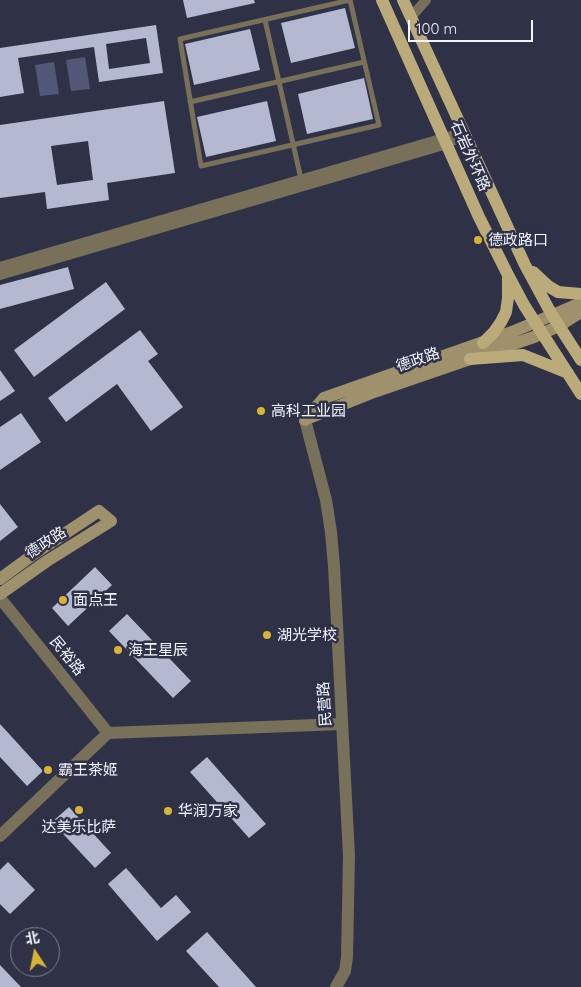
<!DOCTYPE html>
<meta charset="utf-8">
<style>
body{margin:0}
#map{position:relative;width:581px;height:987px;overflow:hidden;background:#2f3246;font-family:Quicksand,"Noto Sans SC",sans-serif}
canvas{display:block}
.north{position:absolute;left:10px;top:927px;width:50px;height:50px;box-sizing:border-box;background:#2f3246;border:1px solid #7d8090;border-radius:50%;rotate:349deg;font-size:14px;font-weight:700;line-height:20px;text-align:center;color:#f2f4ff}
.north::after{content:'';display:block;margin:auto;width:18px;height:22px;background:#d9b334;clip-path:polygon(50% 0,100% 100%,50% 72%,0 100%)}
.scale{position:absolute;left:408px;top:20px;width:125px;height:22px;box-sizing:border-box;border:2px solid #f2f4ff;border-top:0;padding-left:6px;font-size:15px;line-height:18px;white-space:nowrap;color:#f2f4ff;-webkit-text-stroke:4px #2f3246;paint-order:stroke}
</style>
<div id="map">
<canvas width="581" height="987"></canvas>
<div class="north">北</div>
<div class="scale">100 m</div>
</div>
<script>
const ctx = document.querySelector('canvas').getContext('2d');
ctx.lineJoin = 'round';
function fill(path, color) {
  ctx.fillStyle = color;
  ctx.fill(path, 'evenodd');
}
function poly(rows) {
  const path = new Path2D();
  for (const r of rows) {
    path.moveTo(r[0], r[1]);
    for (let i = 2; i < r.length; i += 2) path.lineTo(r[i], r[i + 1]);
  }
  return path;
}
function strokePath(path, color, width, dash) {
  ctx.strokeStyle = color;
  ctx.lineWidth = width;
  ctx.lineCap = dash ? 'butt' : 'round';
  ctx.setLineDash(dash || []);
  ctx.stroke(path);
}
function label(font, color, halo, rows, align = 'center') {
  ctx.font = font + ' Quicksand,"Noto Sans SC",sans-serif';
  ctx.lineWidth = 5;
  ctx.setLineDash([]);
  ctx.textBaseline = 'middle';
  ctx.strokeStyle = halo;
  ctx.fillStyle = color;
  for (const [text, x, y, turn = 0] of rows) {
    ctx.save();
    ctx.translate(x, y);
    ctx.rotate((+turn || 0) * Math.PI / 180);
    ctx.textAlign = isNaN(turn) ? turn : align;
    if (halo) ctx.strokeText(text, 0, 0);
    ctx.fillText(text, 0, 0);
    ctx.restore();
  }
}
fill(poly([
 [85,57,90,89,71,91,66,60],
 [54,62,59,94,40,96,35,65]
]), '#525778');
fill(poly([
 [183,0,254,0,255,3,187,18],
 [345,8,355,48,291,63,281,23],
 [156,25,163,73,99,82,94,47,18,58,24,93,0,97,0,48],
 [146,38,150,63,109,69,106,44],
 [250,29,260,70,194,85,185,44],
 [364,78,373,119,307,134,298,94],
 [164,101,175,173,107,183,109,200,47,209,45,192,0,198,0,125],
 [88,141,93,180,57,185,51,146],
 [267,101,276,141,206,157,197,117],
 [68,267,74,289,0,309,0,285],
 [106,282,125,309,34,377,14,350],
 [140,330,158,354,148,361,183,407,151,431,117,384,66,422,48,398],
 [0,370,15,391,0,401],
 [21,413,41,442,0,470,0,427],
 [0,504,18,527,0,541],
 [95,567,112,585,68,626,52,608],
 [127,614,191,681,173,698,109,631],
 [0,724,43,771,27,786,0,757],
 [207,757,266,824,249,838,190,772],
 [69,807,111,853,95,868,52,822],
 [8,862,35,890,10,914,0,904,0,870],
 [126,868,161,908,176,895,191,912,157,941,108,884],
 [207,932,256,987,219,987,186,951],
 [0,965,21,987,0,987]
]), '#b4b9d1');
strokePath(poly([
 [350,0,379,125,201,166,180,39,350,0],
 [265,20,301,179],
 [190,102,364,62]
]), '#787059', 5);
strokePath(poly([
 [412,16,426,0],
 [0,267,451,136],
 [0,275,447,144,464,134]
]), '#787059', 10);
strokePath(poly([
 [305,420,326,500,331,532,334,566,349,856,347,957,345,971,336,987],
 [0,598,108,733],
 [0,836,108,733,342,724]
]), '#787059', 12);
strokePath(poly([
 [309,418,374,392,534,337,559,326,581,312],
 [305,420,324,398,512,332,581,303],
 [0,579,34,554,99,511,111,521,47,561,0,594]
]), '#9e916c', 12);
strokePath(poly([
 [382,0,479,217,507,273,524,305,581,394],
 [403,0,525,265,552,315,581,360],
 [533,272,548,286,558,292,581,294],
 [483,343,494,332,501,322,506,312,508,298,508,278],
 [470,359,523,355,568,373]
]), '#bbab7a', 12);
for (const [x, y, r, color] of [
 [478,240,5,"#d9b334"],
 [261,411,5,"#d9b334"],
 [63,600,5,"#d9b334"],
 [267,635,5,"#d9b334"],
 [118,650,5,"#d9b334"],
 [48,770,5,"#d9b334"],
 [79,810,5,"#d9b334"],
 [168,811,5,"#d9b334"]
]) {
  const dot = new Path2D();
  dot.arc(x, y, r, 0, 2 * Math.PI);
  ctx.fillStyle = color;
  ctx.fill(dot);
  strokePath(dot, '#2f3246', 2);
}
label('15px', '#f2f4ff', '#2f3246', [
 ["石岩外环路",470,156,66],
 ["德政路",418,360,-19],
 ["德政路",46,543,-33],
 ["民裕路",67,656,51],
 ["民营路",325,704,-93]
]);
label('15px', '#f2f4ff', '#2f3246', [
 ["德政路口",488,240],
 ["高科工业园",271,411],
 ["面点王",73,600],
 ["湖光学校",277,635],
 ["海王星辰",128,650],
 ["霸王茶姬",58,770],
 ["华润万家",178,811],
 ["达美乐比萨",79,827,"center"]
], 'left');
</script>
